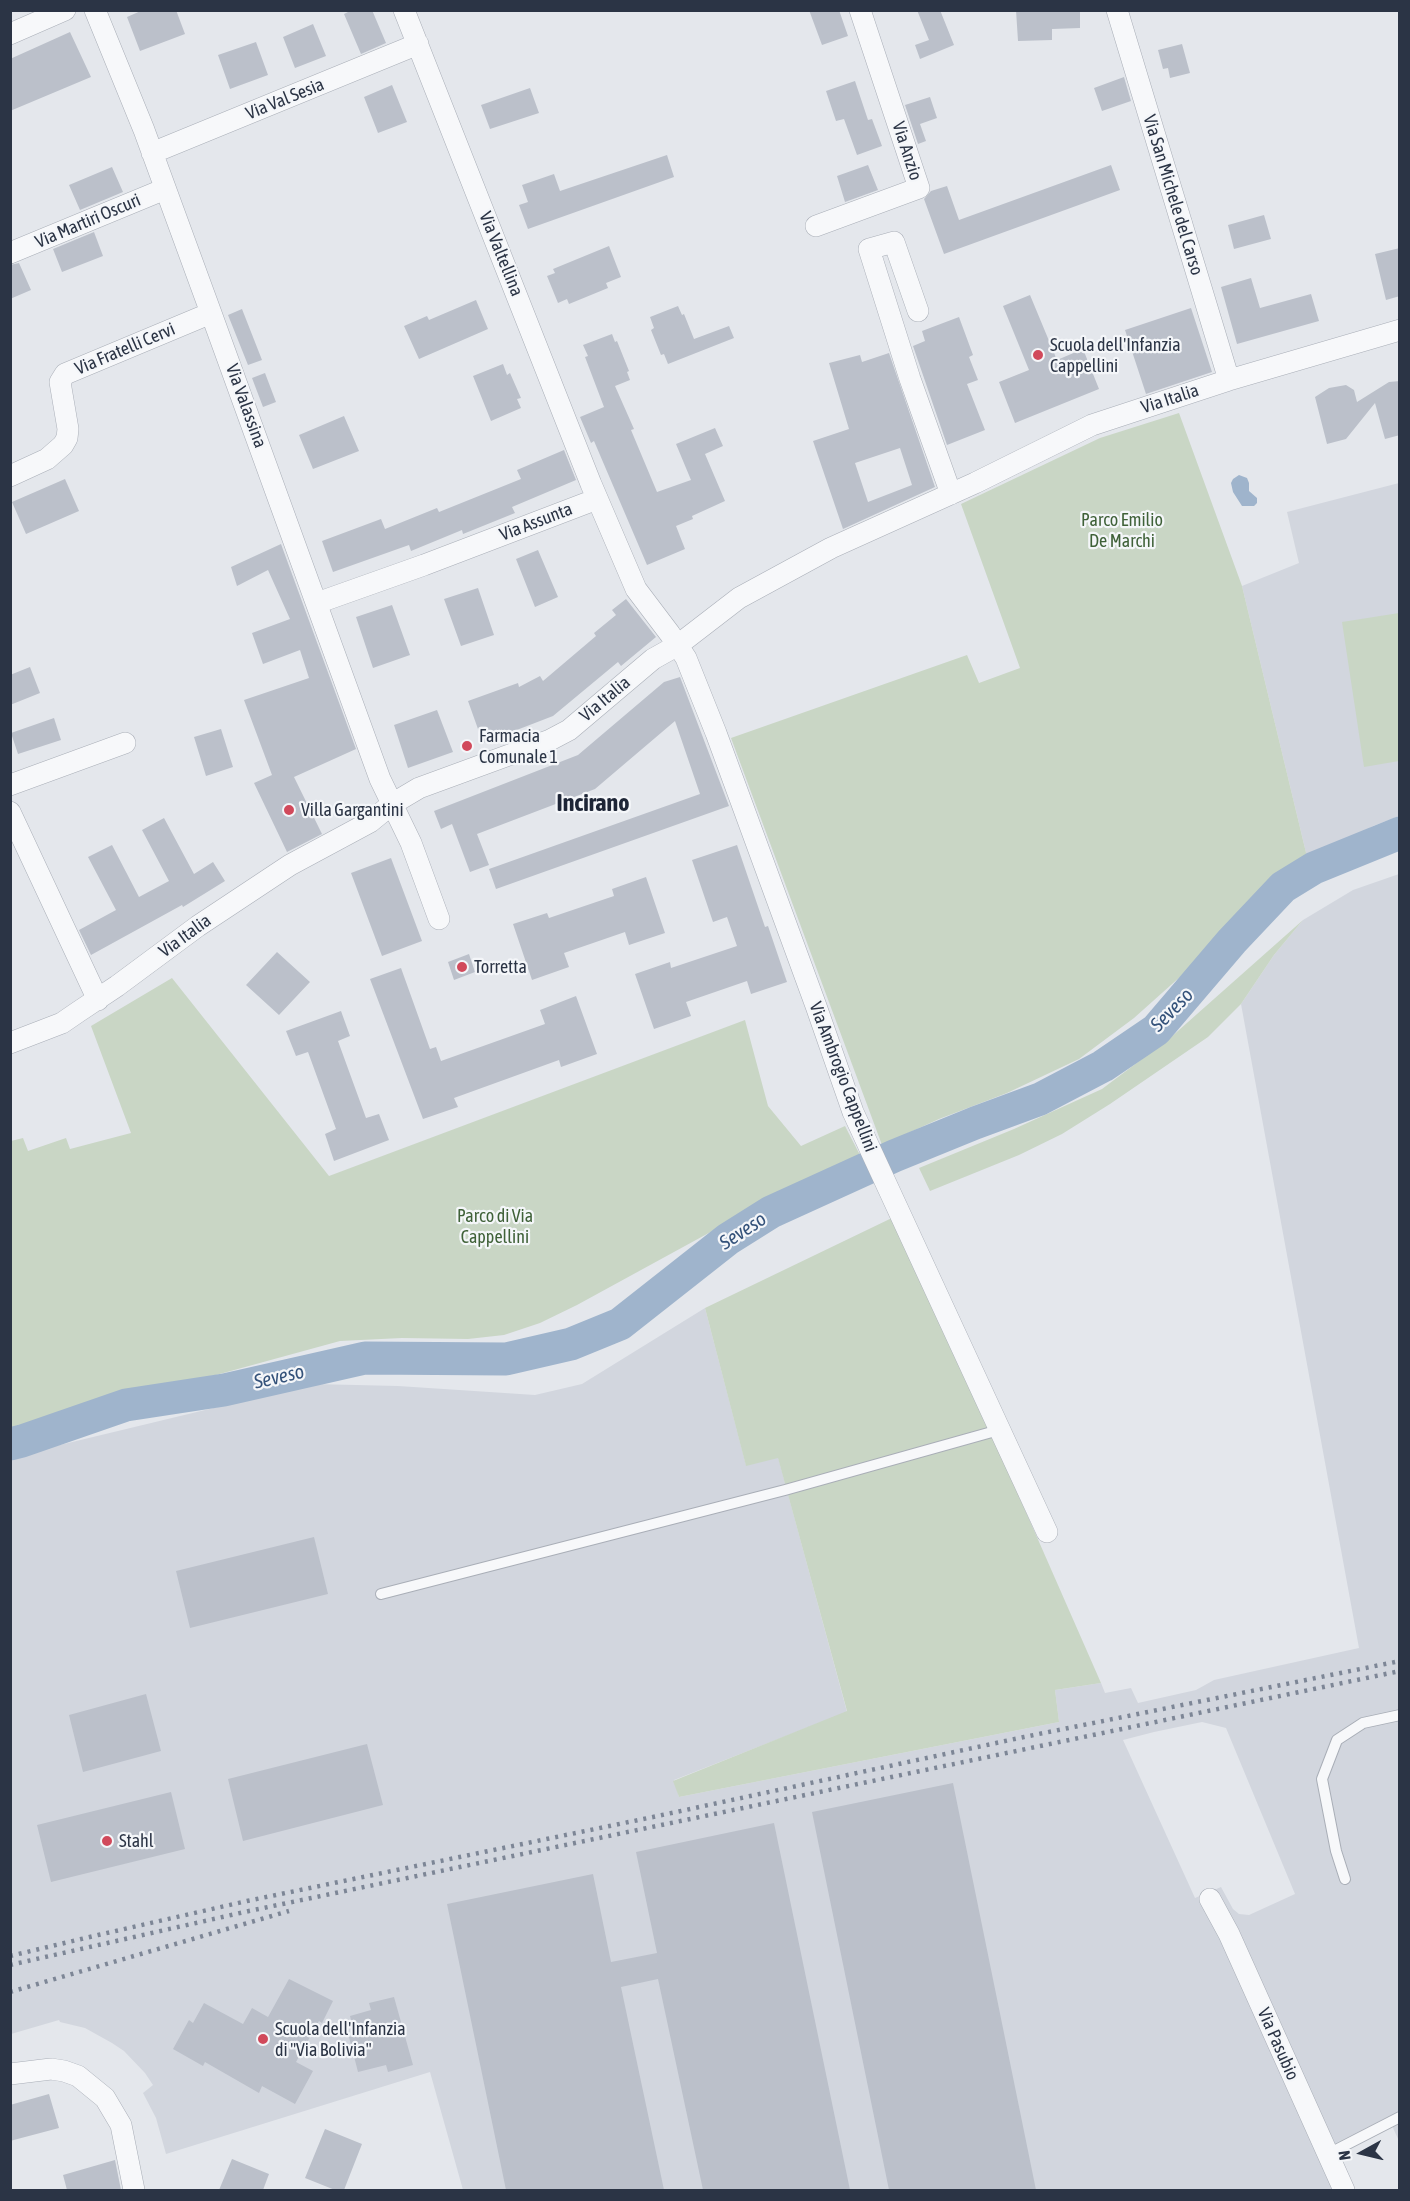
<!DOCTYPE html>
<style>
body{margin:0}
#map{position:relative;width:1410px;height:2201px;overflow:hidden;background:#e4e7ec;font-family:"Asap Condensed",sans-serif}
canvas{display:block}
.frame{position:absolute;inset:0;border:12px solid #2b3445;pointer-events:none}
.north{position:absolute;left:1332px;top:2123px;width:60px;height:60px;-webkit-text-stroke:4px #f4f6f9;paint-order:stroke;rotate:262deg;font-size:16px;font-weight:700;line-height:24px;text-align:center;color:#2b3445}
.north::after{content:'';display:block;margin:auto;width:21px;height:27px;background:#2b3445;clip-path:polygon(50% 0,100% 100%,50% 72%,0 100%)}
</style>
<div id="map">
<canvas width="1410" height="2201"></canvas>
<div class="frame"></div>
<div class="north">N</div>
</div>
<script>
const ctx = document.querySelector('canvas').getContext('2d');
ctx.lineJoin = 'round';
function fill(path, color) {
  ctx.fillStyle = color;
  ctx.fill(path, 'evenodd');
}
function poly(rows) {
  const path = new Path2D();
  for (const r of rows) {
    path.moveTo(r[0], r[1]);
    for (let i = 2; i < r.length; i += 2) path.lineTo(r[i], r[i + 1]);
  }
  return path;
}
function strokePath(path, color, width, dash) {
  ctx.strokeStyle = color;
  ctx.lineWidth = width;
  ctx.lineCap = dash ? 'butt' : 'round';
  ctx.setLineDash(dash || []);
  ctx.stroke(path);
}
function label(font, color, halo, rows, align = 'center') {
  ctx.font = font + ' "Asap Condensed",sans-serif';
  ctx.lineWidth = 4.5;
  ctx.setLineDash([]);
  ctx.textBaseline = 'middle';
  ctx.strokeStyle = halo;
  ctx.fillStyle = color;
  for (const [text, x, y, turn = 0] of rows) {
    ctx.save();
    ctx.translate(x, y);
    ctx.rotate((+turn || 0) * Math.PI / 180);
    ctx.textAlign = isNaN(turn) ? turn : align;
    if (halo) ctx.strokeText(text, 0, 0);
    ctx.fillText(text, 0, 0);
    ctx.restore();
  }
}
fill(poly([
 [1399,483,1399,816,1373,826,1308,861,1242,586,1299,563,1287,512],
 [1399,874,1399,2141,1388,2117,1324,2149,1339,2190,463,2190,430,2072,166,2154,156,2118,143,2093,153,2085,145,2073,124,2051,112,2043,85,2028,60,2022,59,2020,11,2034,10,1457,313,1384,398,1386,535,1395,582,1384,705,1308,746,1465,778,1457,847,1712,674,1780,679,1797,1059,1722,1055,1690,1101,1683,1105,1693,1131,1688,1138,1703,1196,1690,1214,1680,1359,1648,1241,1004,1274,955,1303,920,1353,890],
 [1202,1722,1226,1728,1295,1894,1249,1915,1239,1914,1233,1909,1221,1887,1195,1898,1123,1740,1154,1732]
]), '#d2d6de');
fill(poly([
 [1179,413,1242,586,1308,861,1275,884,1245,910,1181,976,1134,1018,1079,1059,1007,1093,939,1119,882,1145,731,738,967,655,979,683,1020,668,961,504,1100,438],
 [1399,613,1399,761,1364,767,1342,622],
 [1303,920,1274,955,1241,1004,1208,1037,1110,1104,1062,1134,1019,1155,930,1191,919,1168,1014,1129,1102,1089,1170,1038],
 [172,978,329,1176,745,1020,768,1106,801,1146,845,1126,861,1157,738,1217,577,1305,540,1323,504,1335,468,1339,402,1338,340,1341,216,1375,151,1388,95,1402,25,1428,11,1431,11,1141,23,1138,28,1151,66,1138,70,1149,131,1133,91,1026],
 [896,1216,1101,1683,1055,1690,1059,1722,679,1797,673,1781,847,1711,778,1458,746,1466,705,1308]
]), '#c9d6c5');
fill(poly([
 [1239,475,1247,478,1249,483,1249,491,1257,498,1257,503,1254,506,1242,506,1233,492,1231,483,1233,479]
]), '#9fb4cc');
strokePath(poly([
 [10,1444,22,1441,126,1405,224,1390,365,1358,506,1359,571,1344,620,1324,728,1239,771,1212,894,1156,975,1123,1040,1099,1103,1066,1156,1030,1232,941,1283,887,1314,868,1400,833]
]), '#9fb4cc', 33);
fill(poly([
 [143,10,176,10,185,34,140,51,127,17],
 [352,10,372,10,386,43,361,54,344,14],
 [809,10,839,10,848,36,822,45],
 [917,10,940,10,954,45,920,59,915,45,929,40],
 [1016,10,1080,10,1080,28,1052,29,1052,40,1018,41],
 [313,24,326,56,295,68,283,37],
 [70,32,91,77,10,111,10,59],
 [256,42,268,75,230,89,218,55],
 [1182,44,1190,73,1170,78,1168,68,1163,69,1158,50],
 [1124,77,1131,101,1102,111,1094,88],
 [855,81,868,120,872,119,882,146,857,155,844,119,836,121,826,91],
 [392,85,407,122,378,133,364,97],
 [530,88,539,113,490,129,481,105],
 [930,97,937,118,920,124,926,141,918,144,905,105],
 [667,155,674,177,528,229,519,205,528,202,522,185,554,174,560,191],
 [868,165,878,190,845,202,837,176],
 [1111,165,1120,190,944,254,924,199,931,191,947,186,959,220],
 [112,167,123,192,80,210,69,185],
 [1264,215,1271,239,1234,249,1228,225],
 [94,232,103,256,62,272,53,249],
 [609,246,621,277,606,283,608,288,569,304,567,299,558,303,547,276,555,273,553,269],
 [1400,248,1400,296,1386,300,1375,254],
 [19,263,31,290,10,299,10,265],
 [1251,278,1260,308,1311,294,1319,321,1237,344,1221,287],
 [1030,295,1057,360,1083,349,1099,389,1015,423,999,382,1029,370,1003,306],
 [476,300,488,329,419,359,404,326,427,316,429,320],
 [678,306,682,315,684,314,694,339,729,326,734,338,668,364,664,354,661,355,651,330,654,328,650,317],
 [1191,308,1212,372,1146,394,1125,330],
 [242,309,262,360,248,365,228,315],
 [959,317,973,355,969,357,978,380,967,384,985,430,947,445,913,346,925,341,922,331],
 [612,334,615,342,617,341,629,371,627,372,630,380,615,386,634,429,631,430,657,492,691,480,676,444,715,428,723,446,705,454,725,501,692,516,693,519,676,526,685,549,647,565,594,441,591,443,580,417,604,407,585,357,588,356,583,345],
 [889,353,935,487,843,529,813,441,849,429,829,363,860,355,862,362],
 [900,448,912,485,868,502,855,463],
 [503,364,507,375,510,373,521,398,517,399,521,408,491,421,473,376],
 [265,373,276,402,263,407,252,378],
 [1400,381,1400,435,1385,439,1375,403,1346,439,1327,444,1315,397,1329,388,1346,385,1354,390,1357,402,1389,382],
 [344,416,359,451,313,469,299,435],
 [564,450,576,480,512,507,515,513,463,534,462,530,411,551,409,545,333,572,322,541,381,519,385,529,437,508,439,512,521,479,517,470],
 [65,479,79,511,26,534,12,502],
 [281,544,356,749,294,777,322,834,287,852,254,783,272,775,244,700,309,678,300,650,263,664,252,633,290,619,268,570,237,586,231,567],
 [538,550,558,597,535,607,516,559],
 [478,588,494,635,461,646,444,599],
 [626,599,656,637,621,666,618,662,553,716,483,743,468,701,518,683,519,687,540,676,543,681,596,636,594,633,616,615,612,610],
 [392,605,410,655,373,668,356,617],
 [30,667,40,693,10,705,10,675],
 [680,677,729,806,496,889,489,869,700,794,675,721,595,789,477,834,489,865,470,872,452,824,441,829,434,811,578,755,664,682],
 [437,710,453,752,408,768,394,725],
 [54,718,61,740,18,754,11,733],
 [221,729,233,767,206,776,194,737],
 [164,818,194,874,213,862,225,881,183,907,182,905,91,955,79,930,116,910,88,857,112,845,139,897,169,881,142,830],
 [737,845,765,927,768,926,787,982,751,994,747,981,686,1002,691,1016,654,1029,635,974,670,962,671,968,737,946,727,917,713,922,692,860],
 [391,858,422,941,382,956,351,873],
 [646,877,665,933,629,945,625,932,564,953,569,967,532,980,513,924,547,913,549,918,614,896,612,889],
 [277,952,310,982,279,1015,246,985],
 [469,954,475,972,454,980,448,962],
 [401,968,430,1049,436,1047,441,1061,545,1024,540,1010,576,996,597,1054,561,1067,559,1060,454,1098,458,1107,423,1119,370,979],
 [341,1011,350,1036,338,1041,366,1118,379,1114,389,1140,334,1161,325,1134,336,1129,308,1052,296,1056,286,1031],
 [314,1537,328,1594,190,1628,176,1571],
 [146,1694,161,1751,83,1772,69,1715],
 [367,1744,383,1805,243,1841,228,1779],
 [953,1783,1036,2190,889,2190,812,1812],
 [171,1792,185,1849,51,1882,37,1825],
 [774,1823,850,2190,703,2190,658,1979,621,1987,664,2190,506,2190,447,1904,593,1874,611,1962,657,1953,636,1852],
 [289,1979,333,2001,322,2023,319,2021,296,2062,313,2071,295,2104,262,2086,259,2093,205,2062,203,2066,173,2049,189,2020,193,2023,204,2003,243,2024,252,2008,268,2017],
 [394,1997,413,2065,388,2072,386,2065,358,2072,349,2037,355,2036,350,2016,371,2010,369,2003],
 [49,2094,59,2128,10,2141,10,2105],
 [325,2129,362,2144,344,2190,335,2190,305,2178],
 [232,2159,269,2174,263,2190,219,2190],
 [115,2160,121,2190,67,2190,63,2175]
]), '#bbc0ca');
const lane = poly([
 [381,1594,785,1490,999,1430],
 [1345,1879,1336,1851,1322,1779,1337,1740,1363,1723,1400,1715],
 [1328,2154,1400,2117]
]);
const street = poly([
 [95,10,144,130,211,313,380,779,411,843,439,919],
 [404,10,591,484,636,589,670,634,686,658,716,733,816,1006,853,1112,1047,1532],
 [1117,10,1229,380],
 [10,34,65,10],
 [152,153,418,44],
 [816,226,919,188,860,10],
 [10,253,165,189],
 [918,311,894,242,869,249,910,379,951,494],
 [10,476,47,459,63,445,67,438,68,429,60,382,65,374,211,313],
 [317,603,424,565,597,499],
 [10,785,125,743],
 [10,812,98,1000],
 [10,1043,62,1023,78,1012,117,986,198,926,290,865,370,822,392,804,419,788,550,740,569,730,653,659,678,645,739,598,831,548,975,483,1092,425,1229,380,1400,330],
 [1210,1899,1229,1934,1344,2190],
 [10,2074,51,2069,64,2071,78,2076,105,2098,121,2125,134,2190]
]);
strokePath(lane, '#a9aeb7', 12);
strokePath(street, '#a9aeb7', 22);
strokePath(lane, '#f7f8fa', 10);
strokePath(street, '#f7f8fa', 21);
strokePath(poly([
 [10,1956,98,1935,247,1901,653,1817,1024,1737,1400,1661],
 [10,1965,249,1911,1400,1671],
 [10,1992,289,1911]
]), '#7d8696', 4.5, [3, 6]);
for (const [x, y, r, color] of [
 [1038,355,6,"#d1495b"],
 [467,746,6,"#d1495b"],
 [289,810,6,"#d1495b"],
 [462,967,6,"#d1495b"],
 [107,1841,6,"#d1495b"],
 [263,2039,6,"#d1495b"]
]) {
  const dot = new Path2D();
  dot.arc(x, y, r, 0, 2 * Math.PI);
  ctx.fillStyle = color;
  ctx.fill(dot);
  strokePath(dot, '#f4f6f9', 2);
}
label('18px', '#2b3445', '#f4f6f9', [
 ["Via Val Sesia",285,99,-22],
 ["Via Anzio",907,151,72],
 ["Via San Michele del Carso",1173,195,73],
 ["Via Martiri Oscuri",88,221,-23],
 ["Via Valtellina",501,254,68],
 ["Via Fratelli Cervi",125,349,-23],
 ["Via Italia",1170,399,-18],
 ["Via Valassina",246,406,70],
 ["Via Assunta",536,522,-21],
 ["Via Italia",605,699,-40],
 ["Via Italia",185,936,-36],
 ["Via Ambrogio Cappellini",843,1077,69],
 ["Via Pasubio",1278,2044,66]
]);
label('18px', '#2b3445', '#f4f6f9', [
 ["Scuola dell'Infanzia",1050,345],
 ["Cappellini",1050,366],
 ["Farmacia",479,736],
 ["Comunale 1",479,757],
 ["Villa Gargantini",301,810],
 ["Torretta",474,967],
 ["Stahl",119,1841],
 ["Scuola dell'Infanzia",275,2029],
 ["di \"Via Bolivia\"",275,2050]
], 'left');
label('18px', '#3f6138', '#f4f6f9', [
 ["Parco Emilio",1122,520],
 ["De Marchi",1122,541],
 ["Parco di Via",495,1216],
 ["Cappellini",495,1237]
]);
label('italic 20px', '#34527a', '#f4f6f9', [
 ["Seveso",1172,1010,-46],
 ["Seveso",743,1231,-33],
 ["Seveso",279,1377,-13]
]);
label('bold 24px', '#1d2536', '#f4f6f9', [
 ["Incirano",593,803]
]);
</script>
